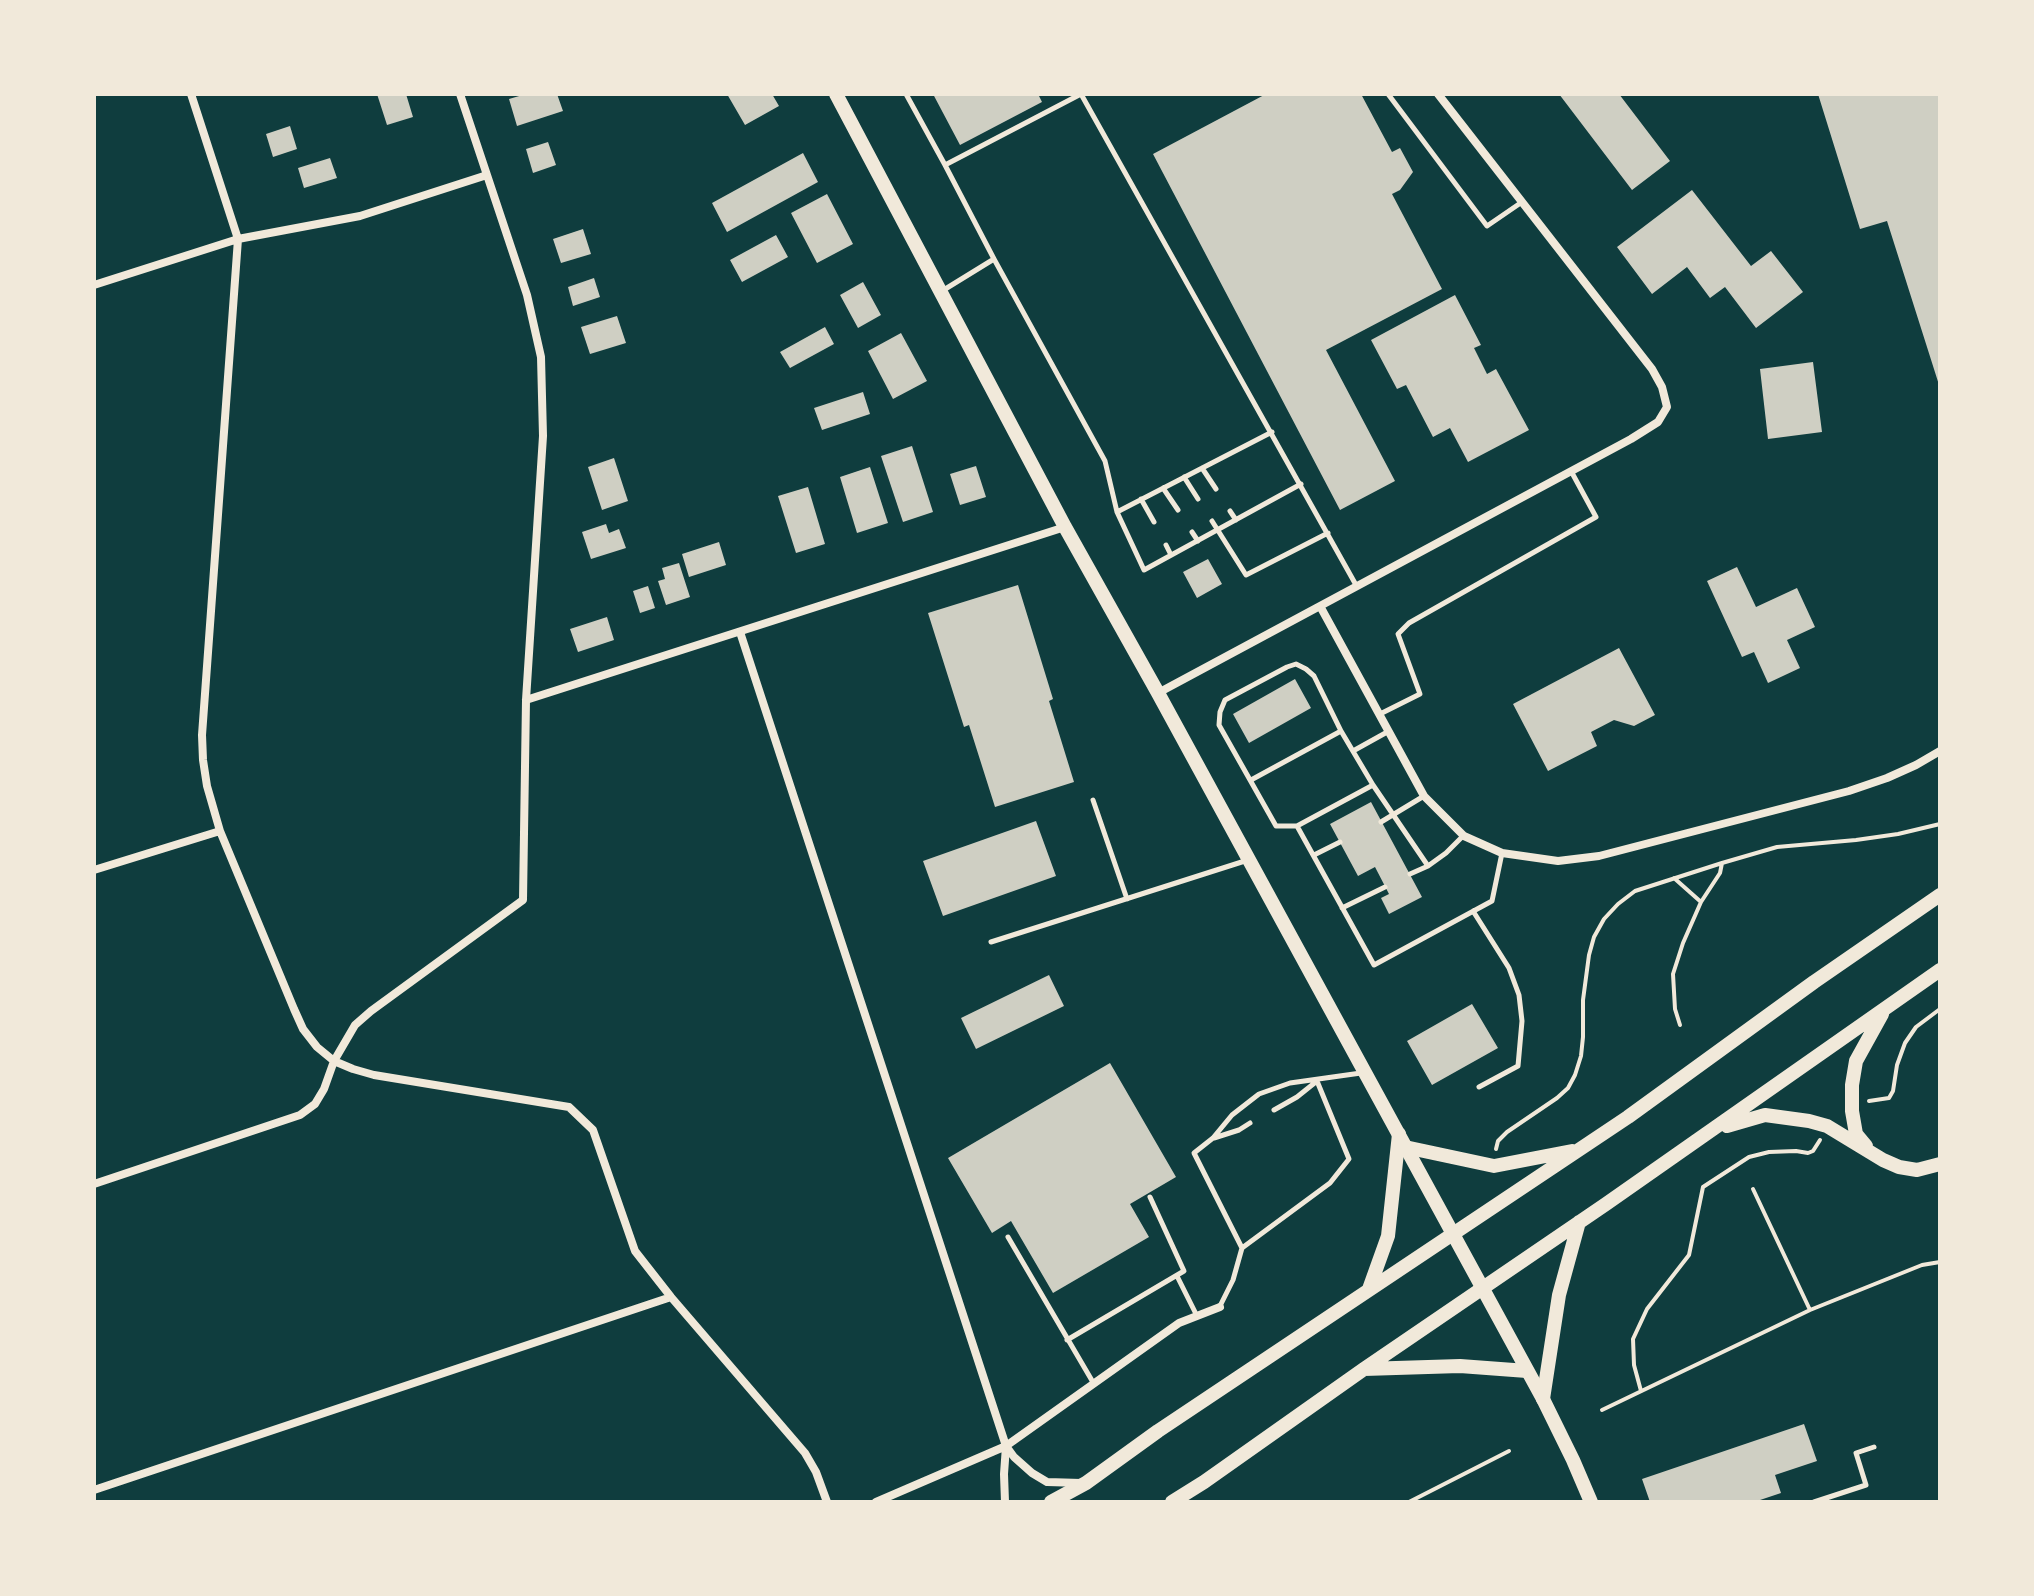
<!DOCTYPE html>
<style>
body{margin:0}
#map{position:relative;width:2034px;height:1596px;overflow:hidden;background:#0f3d3e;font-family:Jost,sans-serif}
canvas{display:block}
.frame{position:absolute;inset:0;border:96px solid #f1e9da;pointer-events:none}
</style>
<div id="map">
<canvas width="2034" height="1596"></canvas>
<div class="frame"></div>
</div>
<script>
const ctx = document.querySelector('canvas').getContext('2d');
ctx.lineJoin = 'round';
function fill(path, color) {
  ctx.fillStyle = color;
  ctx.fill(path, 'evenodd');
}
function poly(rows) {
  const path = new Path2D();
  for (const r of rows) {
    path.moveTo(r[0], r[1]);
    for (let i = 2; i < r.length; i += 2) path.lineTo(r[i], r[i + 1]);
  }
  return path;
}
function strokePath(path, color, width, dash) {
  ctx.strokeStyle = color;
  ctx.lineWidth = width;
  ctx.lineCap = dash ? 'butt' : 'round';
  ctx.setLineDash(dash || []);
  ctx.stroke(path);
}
fill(poly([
 [377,94,406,94,413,117,387,125],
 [526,94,557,94,563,111,517,126,509,99],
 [727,94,772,94,779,106,745,125],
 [933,94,1038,94,1042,102,960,145],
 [1266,94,1361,94,1392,152,1400,148,1413,172,1400,190,1392,194,1442,289,1326,350,1395,481,1340,510,1153,154],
 [1559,94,1619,94,1670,161,1632,190],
 [1818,94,1940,94,1940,388,1887,221,1860,229],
 [290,126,297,149,273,157,266,134],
 [548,142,556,165,533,173,526,149],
 [803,153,818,182,727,232,712,203],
 [330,158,337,178,304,188,298,168],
 [1692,190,1751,266,1771,251,1803,292,1756,328,1725,287,1710,298,1687,267,1652,294,1617,247],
 [827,194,853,244,817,263,791,213],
 [583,229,591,254,561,263,553,239],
 [776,235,788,257,742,282,730,260],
 [594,278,600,297,573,306,568,287],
 [863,282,881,315,858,328,840,295],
 [1455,295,1481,345,1474,348,1487,374,1496,369,1529,430,1468,462,1450,428,1433,437,1406,385,1397,389,1371,340],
 [617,316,626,343,590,354,581,327],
 [825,327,834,344,790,368,780,352],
 [901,333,927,381,893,399,868,351],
 [1813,362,1822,432,1768,439,1760,369],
 [863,392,870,414,822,430,814,408],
 [912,446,933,512,903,522,881,456],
 [614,458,628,501,602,510,588,467],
 [976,466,986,497,960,505,950,474],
 [870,467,888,523,857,533,840,477],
 [808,487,825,544,796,553,778,496],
 [606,524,609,533,619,529,626,548,591,559,582,532],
 [719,542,726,565,689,577,682,554],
 [1208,559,1222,584,1197,598,1183,572],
 [679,563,690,597,666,605,658,581,665,579,662,568],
 [1737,567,1756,607,1797,588,1815,627,1787,640,1800,668,1768,683,1754,652,1742,657,1707,581],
 [1018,585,1053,699,1049,701,1074,782,995,807,969,725,964,727,928,613],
 [648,586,655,608,640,613,633,591],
 [607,617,614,640,578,652,570,629],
 [1619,648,1655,715,1634,726,1614,720,1591,732,1597,746,1548,771,1513,704],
 [1295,679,1311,708,1249,743,1233,714],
 [1371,802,1422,897,1389,914,1381,898,1389,894,1375,867,1358,876,1330,824],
 [1036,821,1056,876,943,916,923,861],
 [1049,975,1064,1006,976,1049,961,1018],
 [1472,1004,1498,1048,1432,1085,1407,1041],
 [1110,1063,1176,1177,1130,1204,1149,1237,1053,1293,1011,1221,992,1233,948,1158],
 [1804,1424,1817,1461,1775,1475,1781,1493,1754,1502,1650,1502,1642,1479]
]), '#cfcfc3');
strokePath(poly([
 [1674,878,1701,902],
 [1680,1025,1675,1009,1673,974,1683,943,1701,902,1720,873,1722,863,1777,847,1856,840,1898,834,1940,824],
 [1869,1101,1889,1098,1893,1091,1897,1065,1905,1043,1916,1027,1940,1009],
 [1496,1149,1498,1141,1507,1132,1557,1098,1568,1088,1575,1075,1581,1056,1583,1037,1583,1000,1589,955,1594,937,1604,919,1618,904,1635,891,1722,863],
 [1753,1189,1810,1310],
 [1641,1391,1634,1365,1633,1339,1647,1309,1689,1255,1703,1187,1749,1157,1769,1152,1796,1151,1808,1153,1813,1151,1820,1140],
 [1602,1410,1810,1310,1922,1265,1940,1262],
 [1409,1502,1509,1451]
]), '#f1e9da', 4);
strokePath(poly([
 [906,94,945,165,1081,94,1356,585],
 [1388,94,1487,226,1522,202],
 [994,259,1105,461,1117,512,1144,570,1301,484],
 [942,291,994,259,945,165],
 [1202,468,1216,489],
 [1184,477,1198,499],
 [1163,488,1178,510],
 [1141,499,1154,522],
 [1230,511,1236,520],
 [1117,512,1272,432],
 [1212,521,1246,575,1328,533],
 [1192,532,1198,541],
 [1166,545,1171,555],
 [1380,714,1420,694,1398,634,1409,623,1596,517,1571,471],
 [1353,751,1389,731],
 [1251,780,1341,731],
 [1373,785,1428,866],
 [1093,800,1127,899],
 [1381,822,1424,796],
 [1297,826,1276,826,1219,725,1220,712,1225,700,1287,667,1296,664,1306,669,1314,676,1341,731,1373,785,1297,826,1374,965,1492,901,1502,853],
 [1314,855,1340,842],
 [1410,874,1428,866,1446,853,1463,836],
 [1342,908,1385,887],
 [1473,911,1509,968,1519,995,1522,1021,1518,1066,1479,1087],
 [991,942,1248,860],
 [1317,1081,1349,1159,1330,1183,1242,1248,1194,1153,1213,1138,1232,1115,1259,1094,1290,1083,1361,1073],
 [1274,1110,1297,1097,1317,1081],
 [1214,1138,1239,1130,1250,1123],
 [1008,1237,1094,1384],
 [1177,1276,1197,1316],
 [1220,1306,1233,1280,1242,1248],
 [1067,1340,1184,1271,1150,1197],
 [1814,1502,1866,1485,1856,1453,1874,1447]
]), '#f1e9da', 5);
strokePath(poly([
 [191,94,238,239,202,735,203,760,207,786,220,831,294,1009,303,1029,317,1047,334,1061,353,1069,374,1075,569,1107,593,1130,635,1251,671,1297,805,1453,816,1472,827,1502],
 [94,285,238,239,360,216,487,175],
 [1320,606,1424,796,1464,836,1502,853,1558,861,1599,856,1849,791,1887,778,1916,765,1940,751],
 [740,632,1006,1446,1014,1457,1032,1473,1047,1482,1081,1483],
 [1158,693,1631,439,1658,422,1667,407,1662,387,1652,369,1438,94],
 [526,700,1065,527],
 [94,870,220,831],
 [94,1184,300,1115,315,1104,324,1089,334,1061,355,1025,371,1011,523,900,526,700,543,436,541,357,527,295,460,94],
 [94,1490,671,1297],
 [876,1502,1006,1446,1179,1323,1220,1307],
 [1005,1502,1004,1474,1006,1446]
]), '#f1e9da', 8);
strokePath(poly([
 [836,94,1065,527,1158,693,1543,1399,1573,1460,1591,1502]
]), '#f1e9da', 14);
strokePath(poly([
 [1727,1126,1765,1115,1809,1121,1827,1126,1883,1160,1899,1167,1917,1170,1940,1164],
 [1866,1146,1856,1134,1852,1111,1852,1085,1856,1061,1882,1014],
 [1405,1147,1494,1166,1572,1151],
 [1369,1289,1388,1236,1399,1134],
 [1364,1369,1460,1366,1527,1371],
 [1543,1399,1559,1295,1579,1222],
 [1051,1502,1086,1483,1158,1431,1628,1117,1814,982,1940,895],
 [1172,1502,1204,1482,1364,1369,1606,1204,1940,970]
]), '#f1e9da', 14);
</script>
